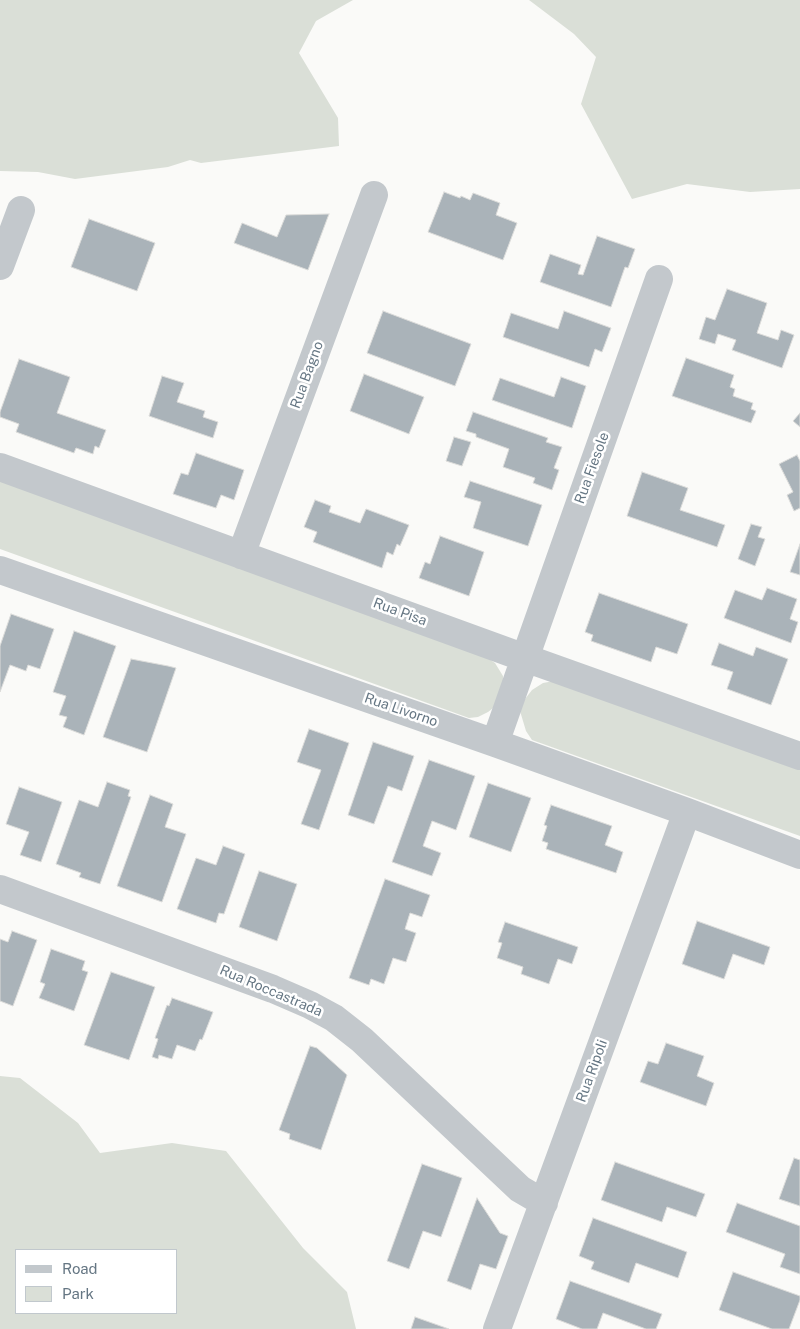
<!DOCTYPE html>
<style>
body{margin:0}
#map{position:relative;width:800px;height:1329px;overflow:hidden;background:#fafaf8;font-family:"Public Sans",sans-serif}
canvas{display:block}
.legend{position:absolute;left:15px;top:1249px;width:162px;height:65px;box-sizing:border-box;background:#fff;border:1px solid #c1c8cd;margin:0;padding:6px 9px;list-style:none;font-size:15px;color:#657683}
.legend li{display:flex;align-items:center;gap:10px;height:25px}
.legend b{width:25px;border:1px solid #c1c8cd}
</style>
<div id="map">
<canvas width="800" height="1329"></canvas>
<ul class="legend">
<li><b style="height:6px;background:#c3c8cc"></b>Road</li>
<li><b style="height:14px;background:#dadfd7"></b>Park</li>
</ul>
</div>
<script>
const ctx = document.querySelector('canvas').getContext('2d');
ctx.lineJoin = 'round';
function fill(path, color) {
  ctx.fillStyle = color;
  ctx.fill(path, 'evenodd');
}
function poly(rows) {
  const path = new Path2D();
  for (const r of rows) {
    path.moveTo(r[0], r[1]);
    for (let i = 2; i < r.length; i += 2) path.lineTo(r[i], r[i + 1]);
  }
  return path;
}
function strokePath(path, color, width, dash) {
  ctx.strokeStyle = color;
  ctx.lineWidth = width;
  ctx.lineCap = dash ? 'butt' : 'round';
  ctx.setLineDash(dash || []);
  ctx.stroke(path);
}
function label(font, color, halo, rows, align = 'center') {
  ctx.font = font + ' "Public Sans",sans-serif';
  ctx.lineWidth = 5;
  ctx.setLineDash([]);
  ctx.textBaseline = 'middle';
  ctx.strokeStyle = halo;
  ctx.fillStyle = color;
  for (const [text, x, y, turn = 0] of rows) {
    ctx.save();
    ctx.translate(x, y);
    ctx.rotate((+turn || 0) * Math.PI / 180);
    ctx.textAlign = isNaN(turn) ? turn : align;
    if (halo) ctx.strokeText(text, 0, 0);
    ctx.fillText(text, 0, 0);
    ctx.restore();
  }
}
fill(poly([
 [0,0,353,0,316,21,299,53,338,118,339,146,201,163,190,160,168,167,75,179,38,172,0,171],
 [529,0,800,0,800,189,750,192,687,184,632,199,581,104,596,57,574,34],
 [0,481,483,655,495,663,503,676,503,687,497,705,488,712,478,717,469,718,0,549],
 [554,681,800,769,800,836,532,740,526,731,520,711,525,699,532,690,543,683],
 [0,1076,20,1078,78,1123,100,1153,172,1143,226,1151,303,1248,347,1292,356,1329,0,1329],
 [16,1250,176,1250,176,1313,16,1313]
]), '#dadfd7');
const building = poly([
 [444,192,460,198,461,196,470,200,473,193,500,203,496,215,517,223,503,260,428,232,444,192],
 [329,214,308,270,234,243,242,223,277,237,286,215,329,214],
 [89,219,155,243,137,291,71,267,89,219],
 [597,236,635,249,628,268,625,267,611,307,540,282,550,254,581,265,578,274,583,275,597,236],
 [727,289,767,303,757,333,778,340,781,330,794,335,782,368,732,350,736,340,718,334,715,344,699,339,706,317,715,320,727,289],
 [383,311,471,344,455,386,367,353,383,311],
 [564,311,611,328,602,352,595,349,589,367,503,337,511,313,558,329,564,311],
 [686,358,734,375,730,387,735,389,733,396,753,403,751,409,756,411,751,423,672,396,686,358],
 [19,359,70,377,57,413,106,430,99,448,95,446,93,454,76,448,74,453,16,432,19,424,0,417,0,412,19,359],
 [364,374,424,397,409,434,350,411,364,374],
 [162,376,184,383,177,402,205,411,203,417,218,422,213,438,149,416,162,376],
 [561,377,586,386,572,428,492,400,500,378,554,397,561,377],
 [473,412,548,438,546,442,562,447,554,468,559,470,552,490,533,483,535,478,503,467,509,449,476,437,476,434,466,431,473,412],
 [800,413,800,427,793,421,800,413],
 [454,437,471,442,462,466,446,461,454,437],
 [196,453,244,470,234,500,221,495,216,508,173,494,181,473,188,475,196,453],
 [797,455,800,461,800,508,794,511,787,495,793,492,779,464,797,455],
 [642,472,688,488,680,510,725,525,717,547,627,516,642,472],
 [470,481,542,505,528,546,473,528,481,502,464,497,470,481],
 [315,500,331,506,329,512,360,523,366,509,409,525,400,546,397,544,393,555,387,552,382,568,313,542,317,532,304,527,315,500],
 [751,524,762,527,758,537,765,539,755,566,738,559,751,524],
 [440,536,484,552,469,596,419,578,425,562,430,564,440,536],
 [800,544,800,575,790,572,800,544],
 [767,588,797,599,790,619,798,622,791,643,724,618,735,590,762,600,767,588],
 [599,593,688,624,677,654,656,647,651,662,591,641,593,635,585,632,599,593],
 [11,614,54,629,40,669,28,665,26,671,10,665,0,692,0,646,11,614],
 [74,631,116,646,84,735,63,727,67,717,59,715,66,696,53,692,74,631],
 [719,643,753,656,756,647,788,659,771,705,727,689,733,672,711,665,719,643],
 [131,659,168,666,176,668,147,752,103,737,131,659],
 [309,729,349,743,319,830,301,824,321,770,297,762,309,729],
 [373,742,414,756,402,791,388,786,374,824,348,815,373,742],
 [429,760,475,776,456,830,432,821,423,846,441,853,432,876,392,862,429,760],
 [107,782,130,790,128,796,131,797,100,884,79,877,81,873,56,864,79,800,98,807,107,782],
 [488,783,531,798,511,852,469,837,488,783],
 [19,787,62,802,41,862,20,855,29,832,6,824,19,787],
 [150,795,173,804,165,827,186,834,162,902,117,886,150,795],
 [551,805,612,826,605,845,623,852,616,873,546,849,548,843,542,841,547,826,544,825,551,805],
 [223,846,245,854,224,914,219,913,216,923,177,909,196,858,216,865,223,846],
 [259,871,297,884,277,941,239,927,259,871],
 [385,879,430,895,422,917,410,913,405,929,416,933,406,962,393,958,384,984,371,979,369,985,349,978,385,879],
 [697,921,770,947,764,965,733,954,724,979,682,964,697,921],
 [505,922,578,947,572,964,558,959,549,984,521,974,523,967,497,958,502,943,498,942,505,922],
 [12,931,37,940,13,1006,0,1001,0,939,8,942,12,931],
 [51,949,85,961,82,970,88,972,74,1011,39,998,45,984,40,982,51,949],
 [111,972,155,987,129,1060,84,1045,111,972],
 [172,998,213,1012,202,1040,200,1039,195,1051,177,1045,172,1059,159,1055,158,1059,152,1057,158,1039,155,1038,167,1005,169,1006,172,998],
 [666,1043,704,1056,697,1076,714,1083,706,1106,640,1082,648,1061,658,1064,666,1043],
 [310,1046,317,1048,347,1075,321,1150,289,1139,290,1134,279,1130,310,1046],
 [794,1158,800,1160,800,1206,779,1199,794,1158],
 [615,1162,705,1194,696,1217,667,1207,662,1222,601,1200,615,1162],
 [422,1164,462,1178,441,1237,423,1231,409,1269,387,1261,422,1164],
 [477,1198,500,1233,508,1236,496,1269,480,1264,471,1290,447,1281,477,1198],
 [737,1203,800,1226,800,1274,780,1267,785,1254,726,1232,737,1203],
 [593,1218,687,1252,678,1278,636,1263,629,1283,591,1269,594,1262,579,1256,593,1218],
 [733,1272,800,1296,800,1300,789,1329,772,1329,719,1310,733,1272],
 [570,1281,662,1314,656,1329,646,1329,603,1313,597,1329,582,1329,556,1319,570,1281],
 [415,1317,449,1329,411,1329,415,1317]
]);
fill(building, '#aab3b9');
strokePath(building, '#dcdcda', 1);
strokePath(poly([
 [0,266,21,210],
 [0,467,525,658,800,756],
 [241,555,374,195],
 [0,570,495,743,687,812,800,855],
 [495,743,659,279],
 [0,889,273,989,310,1005,334,1018,362,1040,520,1189,544,1203],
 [497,1329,687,812]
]), '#c3c8cc', 28);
label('14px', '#657683', '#fff', [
 ["Rua Bagno",307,375,-70],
 ["Rua Fiesole",592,468,-70],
 ["Rua Pisa",400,612,20],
 ["Rua Livorno",401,710,19],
 ["Rua Roccastrada",271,991,23],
 ["Rua Ripoli",592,1071,-70]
]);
</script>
